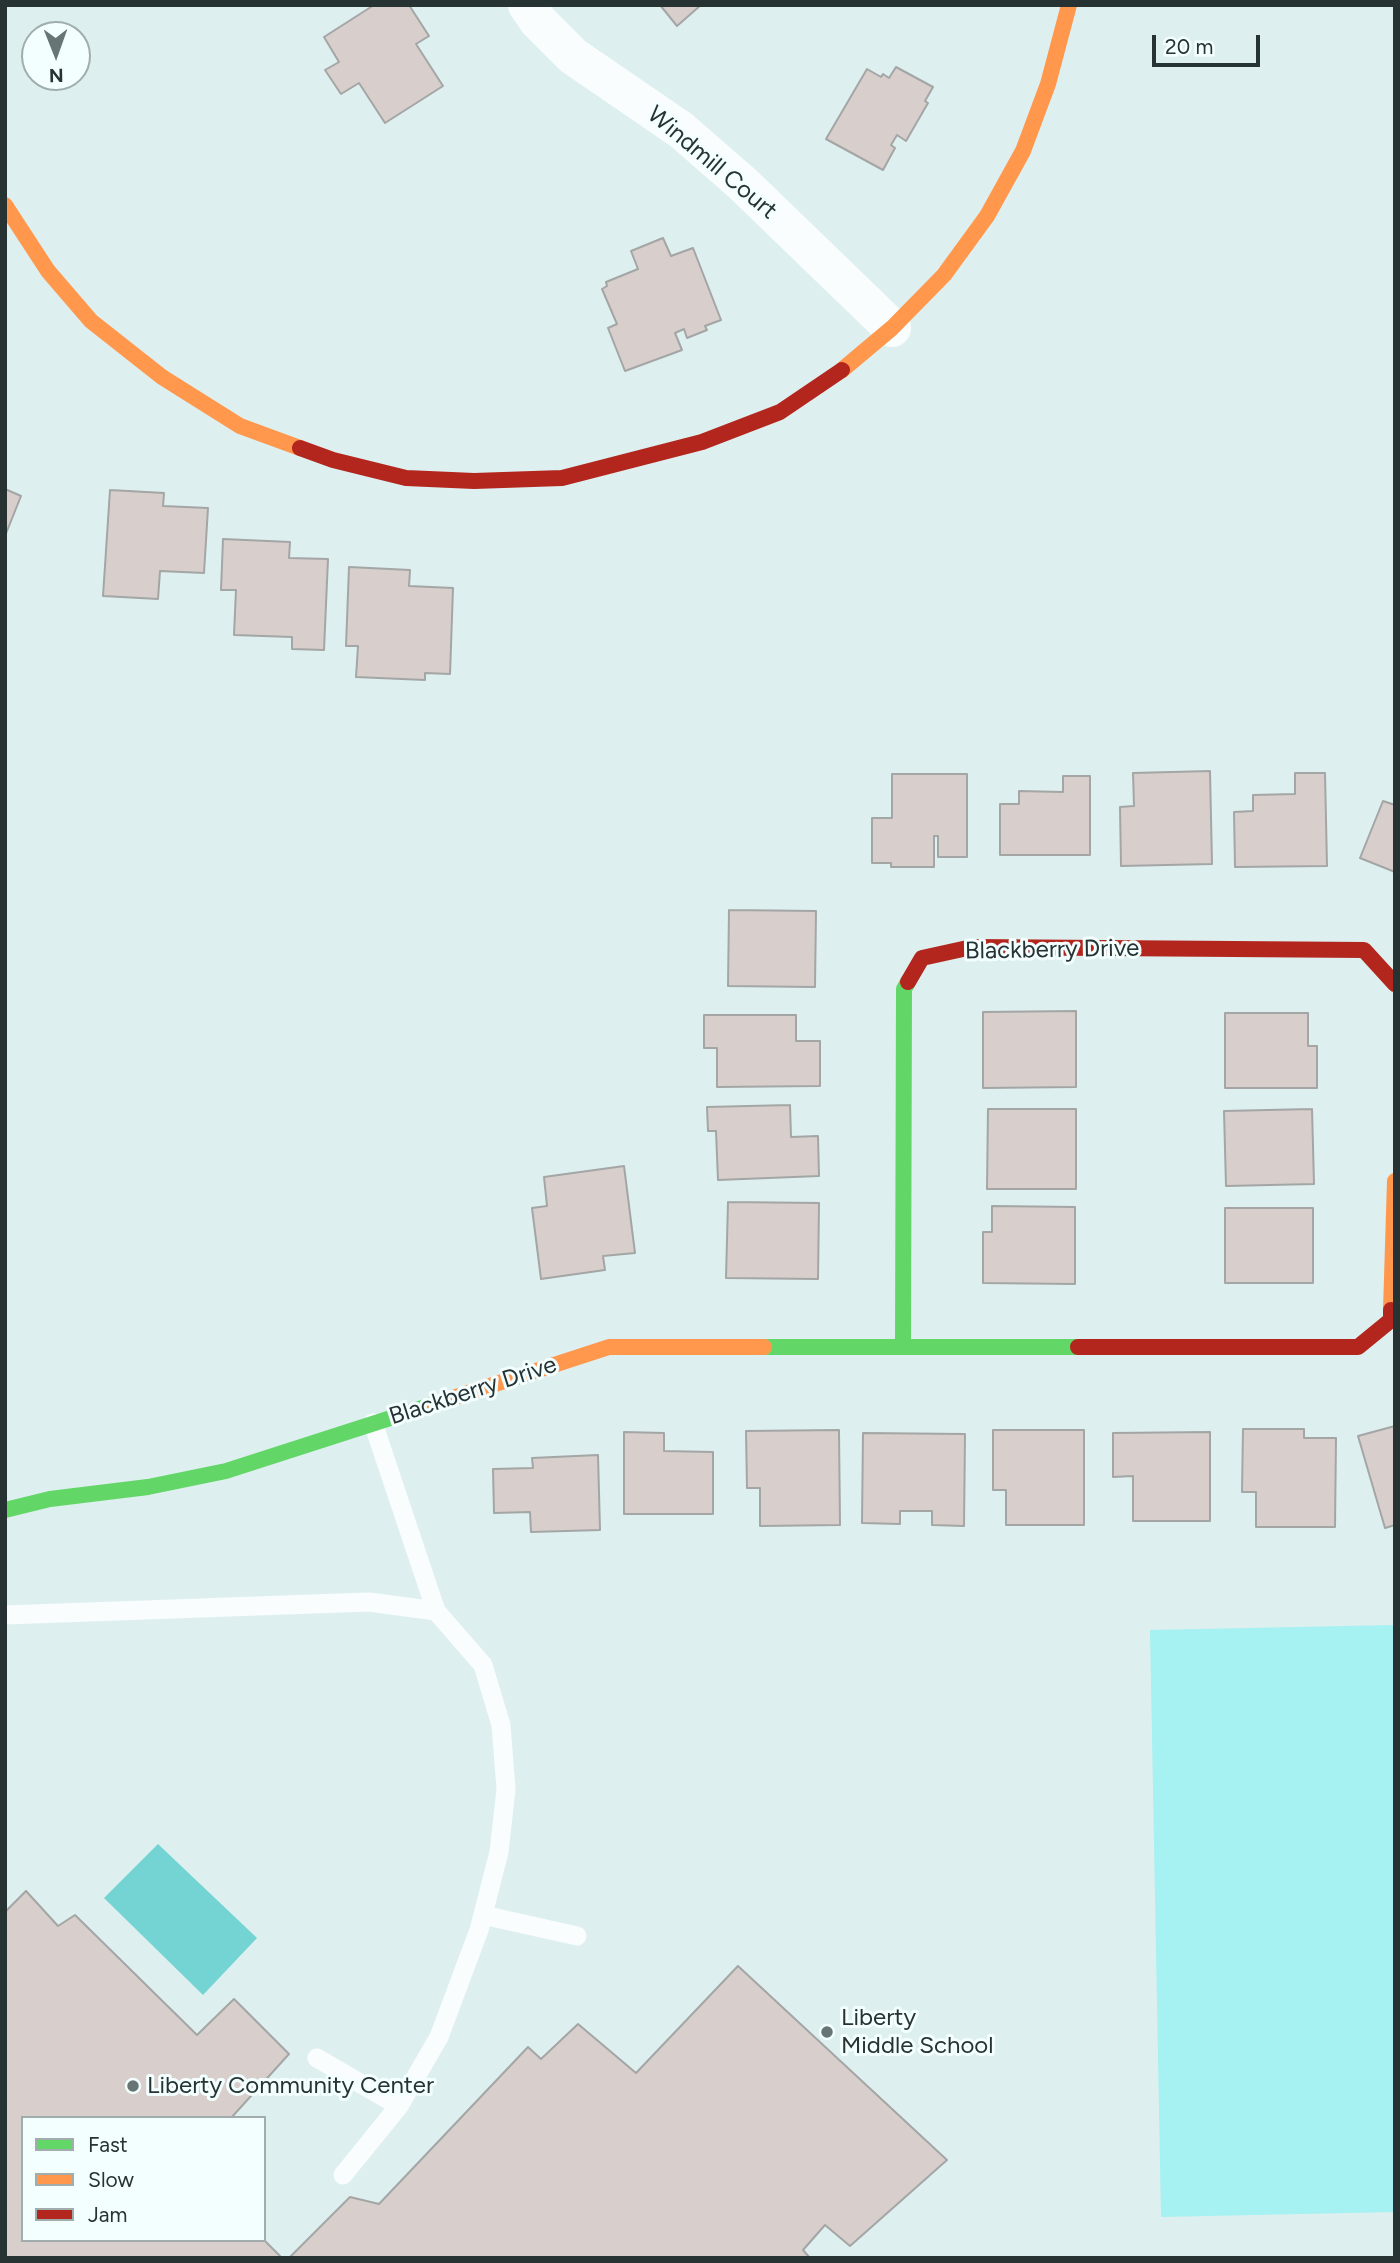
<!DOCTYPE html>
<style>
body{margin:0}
#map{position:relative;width:1400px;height:2263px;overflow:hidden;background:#deefef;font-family:Figtree,sans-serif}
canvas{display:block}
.frame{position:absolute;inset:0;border:7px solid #273333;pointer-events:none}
.legend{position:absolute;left:21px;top:2116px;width:245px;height:126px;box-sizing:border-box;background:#f3ffff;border:2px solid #a1adad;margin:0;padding:9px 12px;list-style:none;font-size:21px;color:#273333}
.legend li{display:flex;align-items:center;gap:14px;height:35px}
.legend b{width:35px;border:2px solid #a1adad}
.north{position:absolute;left:21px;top:21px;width:70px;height:70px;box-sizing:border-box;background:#f3ffff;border:2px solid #a1adad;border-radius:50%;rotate:179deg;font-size:19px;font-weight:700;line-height:28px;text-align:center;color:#273333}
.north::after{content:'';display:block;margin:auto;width:24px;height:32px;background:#677575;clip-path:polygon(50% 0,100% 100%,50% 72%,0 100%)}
.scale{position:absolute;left:1152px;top:35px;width:108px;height:32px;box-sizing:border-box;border:4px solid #273333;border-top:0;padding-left:9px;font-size:21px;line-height:24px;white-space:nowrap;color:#273333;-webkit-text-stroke:5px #f3ffff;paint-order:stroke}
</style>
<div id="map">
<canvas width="1400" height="2263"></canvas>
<div class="frame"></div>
<ul class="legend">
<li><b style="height:9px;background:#63d668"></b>Fast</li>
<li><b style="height:9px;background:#ff974d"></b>Slow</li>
<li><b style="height:9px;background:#b3261e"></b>Jam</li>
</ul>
<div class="north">N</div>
<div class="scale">20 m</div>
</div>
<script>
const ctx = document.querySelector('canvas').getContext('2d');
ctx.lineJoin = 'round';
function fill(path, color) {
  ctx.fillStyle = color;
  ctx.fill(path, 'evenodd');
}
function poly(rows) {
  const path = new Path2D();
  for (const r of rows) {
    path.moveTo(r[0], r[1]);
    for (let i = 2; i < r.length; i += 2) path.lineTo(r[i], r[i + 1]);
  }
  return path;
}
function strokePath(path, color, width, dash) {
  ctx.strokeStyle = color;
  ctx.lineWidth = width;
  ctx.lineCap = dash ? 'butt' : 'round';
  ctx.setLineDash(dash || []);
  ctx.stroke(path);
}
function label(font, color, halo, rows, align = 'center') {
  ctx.font = font + ' Figtree,sans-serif';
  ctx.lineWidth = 6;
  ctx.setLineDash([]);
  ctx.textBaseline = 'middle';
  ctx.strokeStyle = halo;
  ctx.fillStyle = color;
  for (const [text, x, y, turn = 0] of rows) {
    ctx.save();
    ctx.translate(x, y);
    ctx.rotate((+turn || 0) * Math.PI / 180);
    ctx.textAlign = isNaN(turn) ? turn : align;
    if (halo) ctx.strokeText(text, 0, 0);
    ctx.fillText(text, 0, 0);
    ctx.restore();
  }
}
fill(poly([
 [1395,1625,1395,2212,1161,2217,1150,1630]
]), '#a6f1f1');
fill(poly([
 [158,1844,257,1938,203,1995,104,1898]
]), '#74d4d4');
const building = poly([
 [374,5,409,5,429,36,416,44,443,86,385,123,359,83,341,94,325,70,339,62,324,37,374,5],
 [660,5,701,5,677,26,660,5],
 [896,67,933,87,925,101,928,103,906,141,897,135,891,145,895,148,883,170,826,139,867,69,881,77,883,74,889,78,896,67],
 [663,238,671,256,693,248,721,320,705,326,707,330,687,338,684,329,675,333,682,350,625,371,608,328,617,324,602,289,607,286,606,282,638,269,631,251,663,238],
 [5,489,21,496,5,536,5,489],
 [110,490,164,493,163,506,208,508,204,573,160,571,158,599,103,596,110,490],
 [223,539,290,542,289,558,328,559,324,650,292,649,292,637,234,635,236,590,221,590,223,539],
 [349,567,410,570,409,586,453,588,450,674,425,673,425,680,356,677,358,646,346,646,349,567],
 [1210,771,1212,864,1121,866,1120,807,1134,806,1133,773,1210,771],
 [1295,773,1325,773,1327,866,1235,867,1234,812,1253,811,1253,795,1295,794,1295,773],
 [892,774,967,774,967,857,938,857,938,836,934,836,934,867,891,867,891,863,872,863,872,818,892,818,892,774],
 [1063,776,1090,776,1090,855,1000,855,1000,804,1019,804,1019,791,1063,792,1063,776],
 [1383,801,1395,805,1395,872,1360,858,1383,801],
 [729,910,816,911,815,987,728,986,729,910],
 [1076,1011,1076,1087,983,1088,983,1012,1076,1011],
 [1225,1013,1308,1013,1308,1046,1317,1046,1317,1088,1225,1088,1225,1013],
 [704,1015,796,1015,796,1041,820,1041,820,1086,717,1087,717,1048,704,1048,704,1015],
 [790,1105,791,1137,818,1136,819,1176,718,1180,716,1131,708,1131,707,1107,790,1105],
 [988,1109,1076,1109,1076,1189,987,1189,988,1109],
 [1312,1109,1314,1184,1226,1186,1224,1111,1312,1109],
 [624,1166,635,1253,603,1256,605,1270,541,1279,532,1208,547,1206,544,1177,624,1166],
 [728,1202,819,1203,818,1279,726,1278,728,1202],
 [992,1206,1075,1207,1075,1284,983,1283,983,1232,992,1232,992,1206],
 [1225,1208,1313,1208,1313,1283,1225,1283,1225,1208],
 [1395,1426,1395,1525,1385,1528,1358,1436,1395,1426],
 [1243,1429,1304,1429,1304,1438,1336,1438,1335,1527,1256,1527,1256,1492,1242,1492,1243,1429],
 [839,1430,840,1525,760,1526,760,1488,747,1488,746,1431,839,1430],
 [993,1430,1084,1430,1084,1525,1006,1525,1006,1490,993,1490,993,1430],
 [624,1432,664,1433,664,1451,713,1452,713,1514,624,1514,624,1432],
 [1210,1432,1210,1521,1133,1521,1133,1476,1113,1477,1113,1433,1210,1432],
 [863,1433,965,1434,964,1526,932,1525,932,1511,900,1511,900,1524,862,1523,863,1433],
 [598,1455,600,1530,531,1532,530,1512,494,1513,493,1469,533,1468,532,1458,598,1455],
 [26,1891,58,1926,75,1915,197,2035,234,1999,289,2054,231,2118,23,2118,23,2240,264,2240,282,2258,5,2258,5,1912,26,1891],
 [738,1966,947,2160,850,2246,825,2225,803,2250,810,2258,289,2258,350,2197,379,2204,528,2047,541,2059,578,2024,636,2073,738,1966]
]);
fill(building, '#d8cfcd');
strokePath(building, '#a3a6a5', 2);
strokePath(poly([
 [5,1615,369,1602,436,1611],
 [483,1915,577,1936],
 [317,2058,399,2106],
 [343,2175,399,2106,439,2037,479,1930,499,1852,506,1789,501,1725,483,1665,436,1611,373,1423]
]), '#fafdfd', 19);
strokePath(poly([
 [527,5,538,21,573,56,681,130,743,184,892,328]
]), '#fafdfd', 38);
strokePath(poly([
 [764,1347,1078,1347],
 [903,1347,904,989,908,982],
 [5,1510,50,1499,148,1487,226,1471,431,1405]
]), '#63d668', 16);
strokePath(poly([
 [5,205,48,271,91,321,162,377,240,426,300,448],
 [842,370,892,328,944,275,987,216,1023,151,1048,84,1069,5],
 [1391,1310,1395,1181],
 [431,1405,609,1347,764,1347]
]), '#ff974d', 16);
strokePath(poly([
 [300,448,333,460,406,478,474,481,562,478,702,442,780,412,842,370],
 [908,982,922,958,972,947,1364,950,1395,984],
 [1078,1347,1358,1347,1391,1320,1391,1310]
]), '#b3261e', 16);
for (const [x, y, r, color] of [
 [827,2032,7,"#677575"],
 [133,2086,7,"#677575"]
]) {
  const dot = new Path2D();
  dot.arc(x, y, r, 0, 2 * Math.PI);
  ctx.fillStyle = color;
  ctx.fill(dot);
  strokePath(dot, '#f3ffff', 2.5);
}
label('24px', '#273333', '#f3ffff', [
 ["Windmill Court",712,163,40],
 ["Blackberry Drive",1052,950,-1],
 ["Blackberry Drive",473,1391,-18]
]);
label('24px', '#273333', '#f3ffff', [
 ["Liberty",841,2018],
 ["Middle School",841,2046],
 ["Liberty Community Center",147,2086]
], 'left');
</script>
